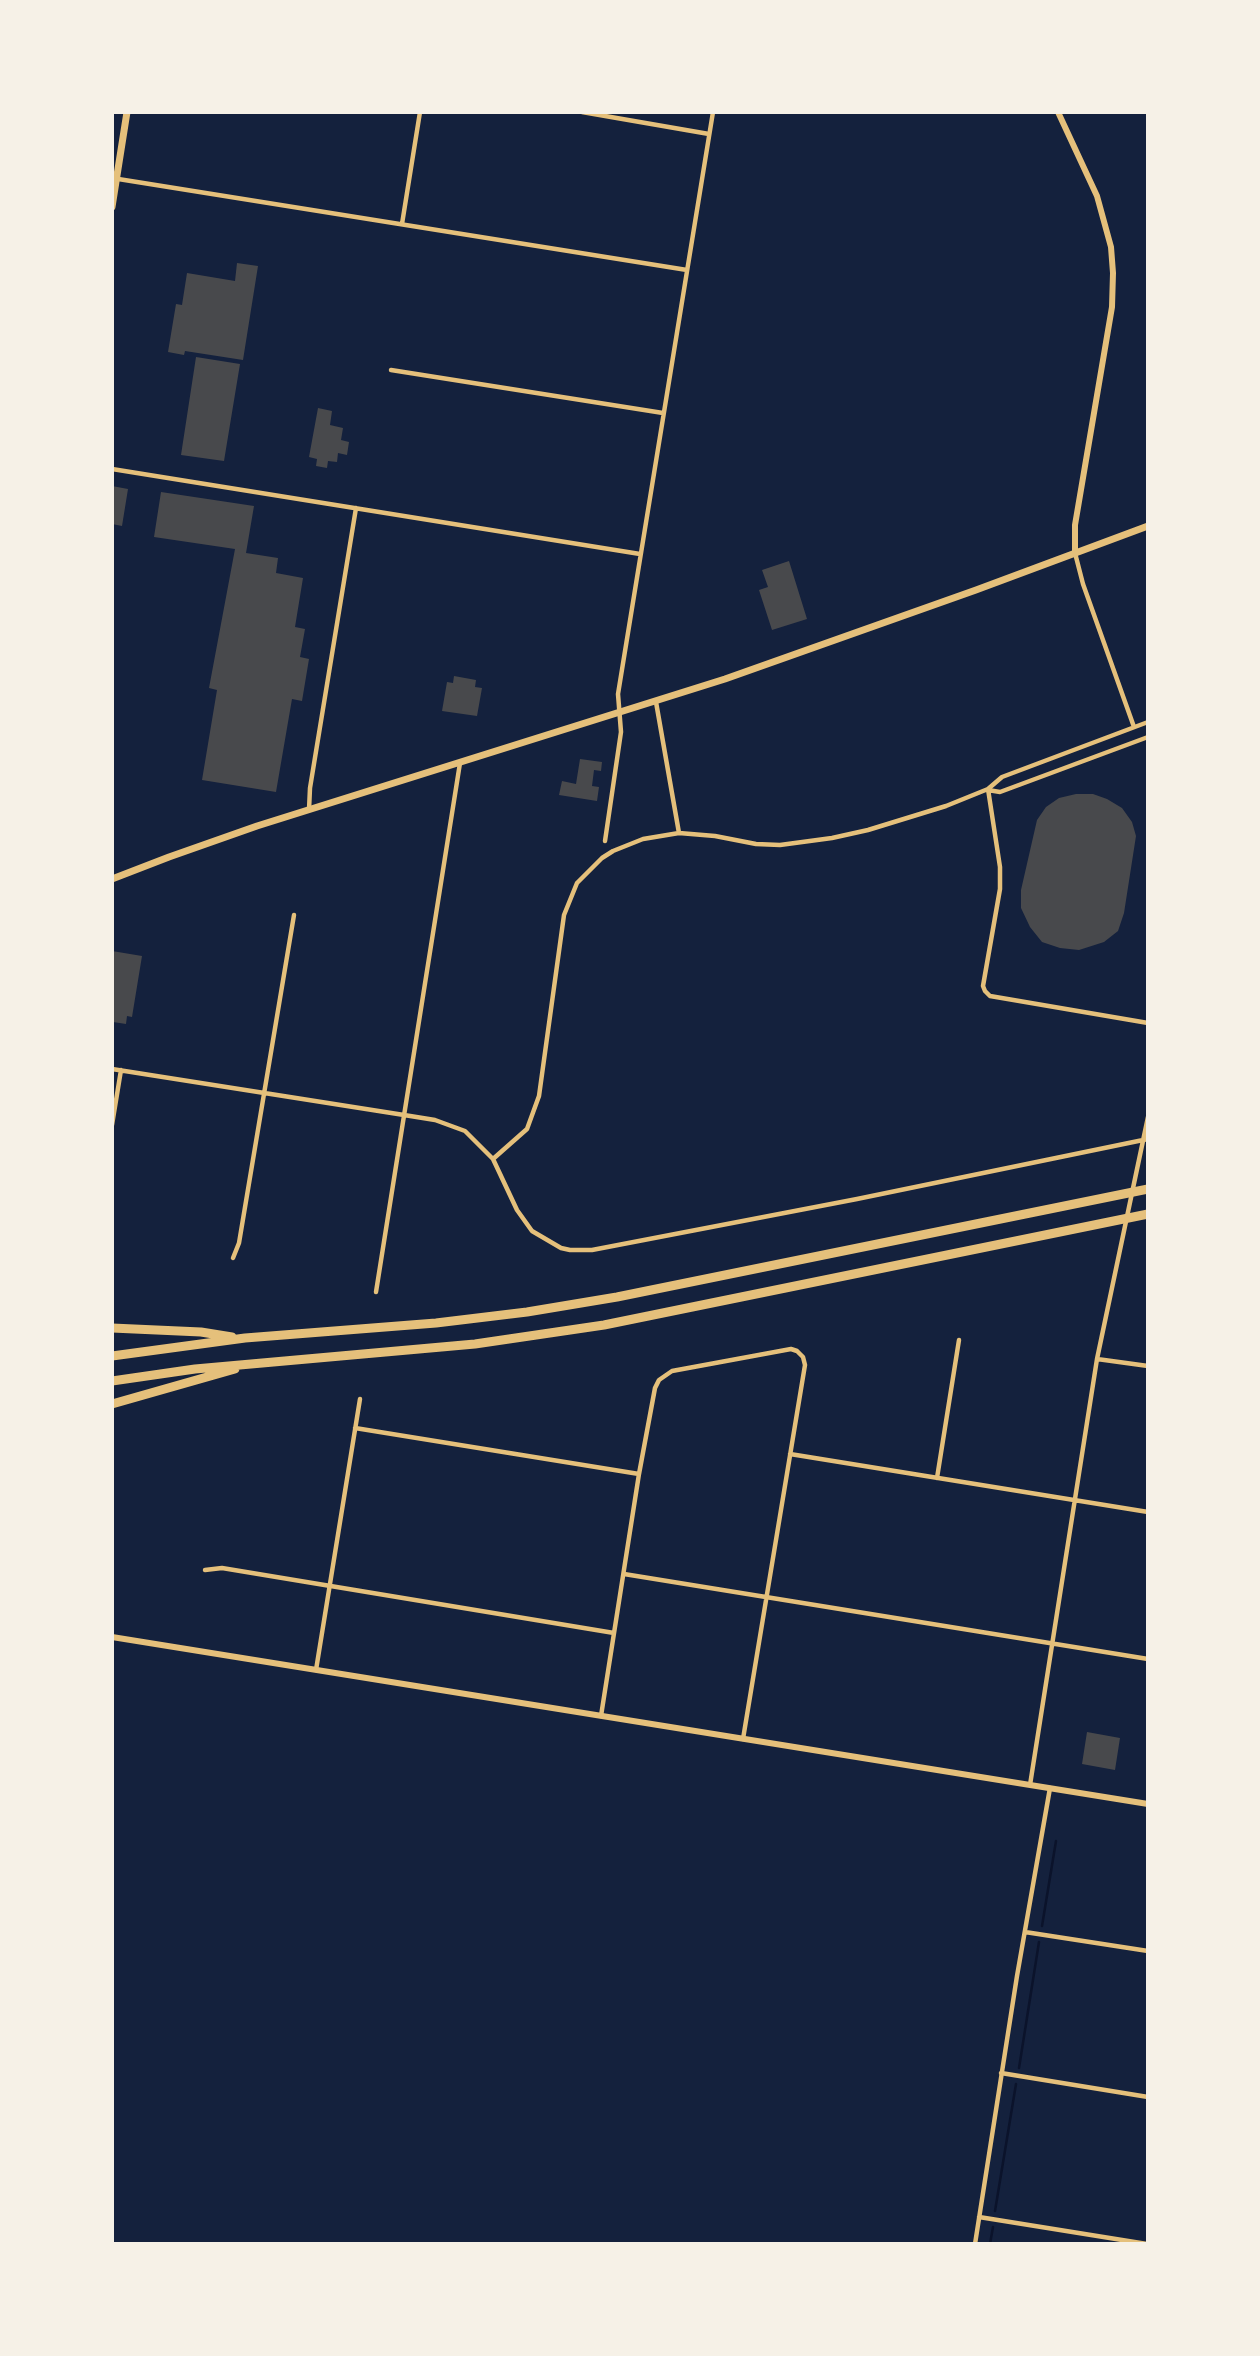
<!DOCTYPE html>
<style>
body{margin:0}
#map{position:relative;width:1260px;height:2356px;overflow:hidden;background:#14213d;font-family:"Asap Condensed",sans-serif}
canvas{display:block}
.frame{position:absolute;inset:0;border:114px solid #f6f1e7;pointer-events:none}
</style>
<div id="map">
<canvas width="1260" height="2356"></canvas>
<div class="frame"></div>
</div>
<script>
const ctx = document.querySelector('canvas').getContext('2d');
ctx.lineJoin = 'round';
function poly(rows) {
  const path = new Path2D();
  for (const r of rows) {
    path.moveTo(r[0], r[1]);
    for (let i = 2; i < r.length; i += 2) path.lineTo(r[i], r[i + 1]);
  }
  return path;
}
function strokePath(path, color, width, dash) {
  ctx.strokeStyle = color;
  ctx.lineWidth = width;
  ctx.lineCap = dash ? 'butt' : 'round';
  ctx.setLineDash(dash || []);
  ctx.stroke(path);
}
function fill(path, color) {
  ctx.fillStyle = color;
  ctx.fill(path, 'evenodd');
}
strokePath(poly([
 [1042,1926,1056,1841],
 [1019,2068,1039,1942],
 [995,2211,1016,2084],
 [990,2244,993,2227]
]), '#0b132b', 2.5);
fill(poly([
 [237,263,258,266,243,360,185,351,184,355,168,352,176,304,182,305,187,273,235,281],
 [196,357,240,364,224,461,181,455],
 [318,408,332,411,330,425,343,428,341,440,349,442,347,455,338,453,337,462,328,461,327,468,316,466,317,459,309,457],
 [112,486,128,489,122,526,112,524],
 [161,492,254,506,246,553,278,558,276,573,303,578,295,627,305,629,300,657,309,659,302,701,292,699,276,792,202,780,217,690,209,688,235,549,154,537],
 [789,561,807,619,772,630,759,590,768,587,762,570],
 [454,676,476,680,475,687,482,688,477,716,442,711,447,682,453,683],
 [580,759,602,762,601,771,594,770,592,786,599,787,597,801,559,795,562,781,576,784],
 [1076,794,1093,794,1107,799,1122,808,1132,822,1136,836,1124,913,1118,931,1104,942,1079,950,1060,948,1042,942,1030,927,1021,908,1021,890,1037,820,1046,807,1059,798],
 [112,951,142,956,132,1017,127,1016,126,1024,113,1022],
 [1087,1732,1120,1738,1115,1770,1082,1764]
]), '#48494c');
strokePath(poly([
 [582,112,709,134],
 [112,178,687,270],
 [402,224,420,112],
 [391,370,663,413],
 [112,469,640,554],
 [1075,553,1083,584,1134,727],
 [656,702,679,833],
 [988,789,1000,867,1000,889,983,986,985,991,990,996,1148,1023],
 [988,790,1000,792,1148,737],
 [309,810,310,788,356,508],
 [605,841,621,732,618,694,713,112],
 [112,1069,404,1115,435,1120,465,1131,493,1159,517,1210,532,1231,561,1248,570,1250,592,1250,857,1199,1148,1139],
 [112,1125,121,1070],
 [493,1159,527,1129,539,1096,564,915,577,883,602,858,613,851,643,839,679,833,715,836,756,844,780,845,832,838,868,830,946,806,988,789,1002,777,1148,722],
 [233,1258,239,1243,294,915],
 [376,1292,460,763],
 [1097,1359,1148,1366],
 [355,1428,639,1474],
 [790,1454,1148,1512],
 [937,1478,959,1340],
 [205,1570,222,1568,614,1633],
 [624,1574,1148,1659],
 [316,1670,360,1399],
 [601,1716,639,1474,655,1388,659,1380,672,1371,791,1349,797,1351,803,1357,805,1365,743,1739],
 [1030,1785,1097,1359,1148,1117],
 [1025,1932,1148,1951],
 [1001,2073,1148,2097],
 [979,2217,1147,2244],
 [975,2244,1017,1976,1050,1788]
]), '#e5c07b', 4.5);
strokePath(poly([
 [1058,112,1097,196,1111,247,1113,273,1112,307,1075,525,1075,553],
 [112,1637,1148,1804]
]), '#e5c07b', 6);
strokePath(poly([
 [112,207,127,112]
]), '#e5c07b', 7);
strokePath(poly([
 [112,879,169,857,257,826,725,679,976,590,1148,526]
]), '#e5c07b', 7);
strokePath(poly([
 [112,1328,201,1332,232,1337],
 [112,1356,245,1338,436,1323,527,1312,617,1297,1148,1189],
 [112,1381,195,1369,475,1344,604,1325,1148,1214],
 [112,1404,235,1369]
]), '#e5c07b', 9);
</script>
